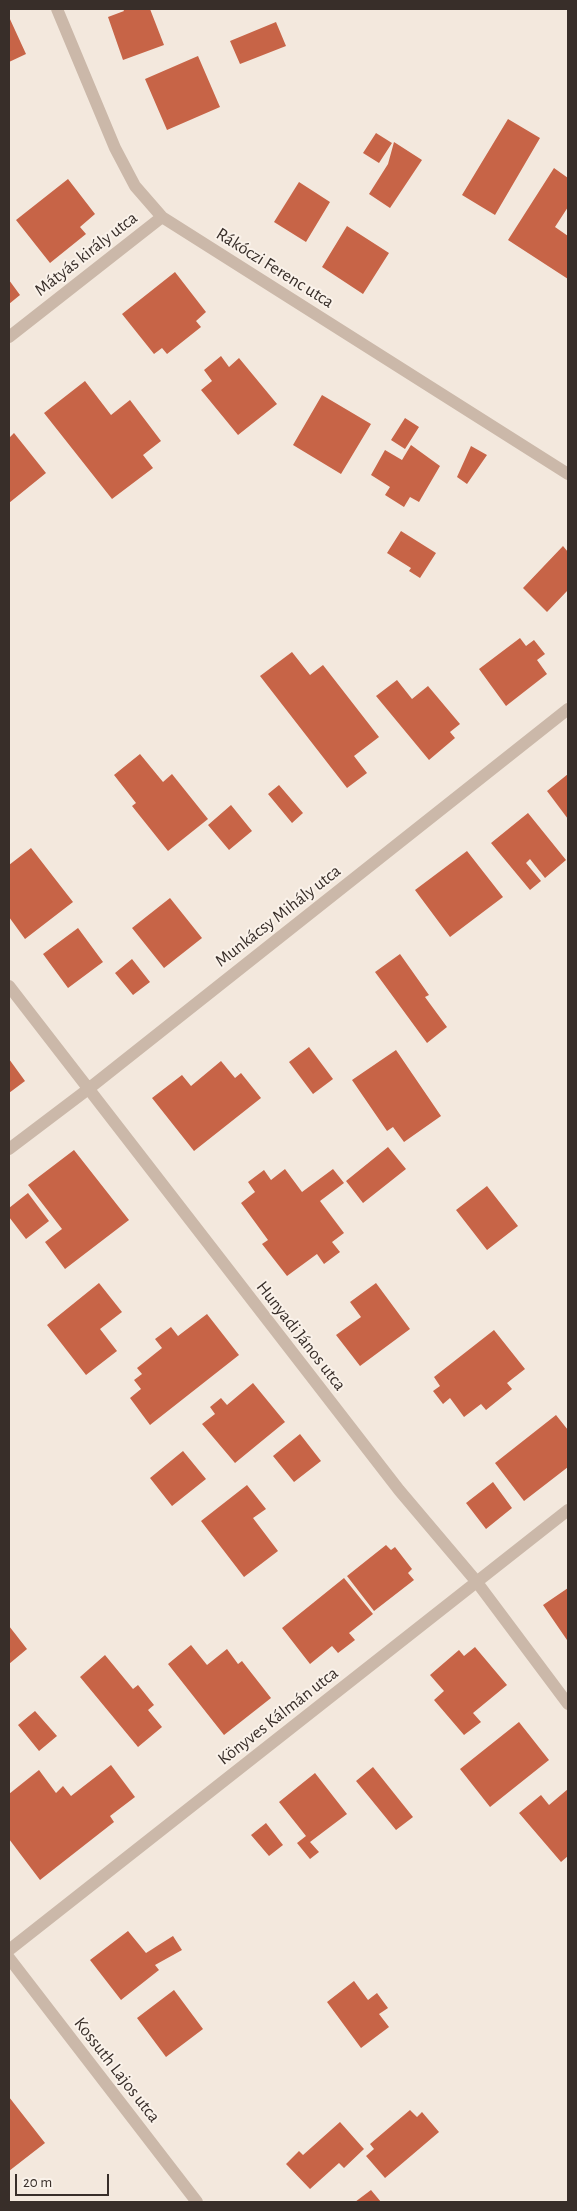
<!DOCTYPE html>
<meta charset="utf-8">
<style>
body{margin:0}
#map{position:relative;width:577px;height:2211px;overflow:hidden;background:#f3e8dd;font-family:"Alegreya Sans",sans-serif}
canvas{display:block}
.frame{position:absolute;inset:0;border:10px solid #382e29;pointer-events:none}
.scale{position:absolute;left:15px;top:2174px;width:94px;height:22px;box-sizing:border-box;border:2px solid #382e29;border-top:0;padding-left:6px;font-size:15px;line-height:18px;white-space:nowrap;color:#382e29;-webkit-text-stroke:4px #faf2ea;paint-order:stroke}
</style>
<div id="map">
<canvas width="577" height="2211"></canvas>
<div class="frame"></div>
<div class="scale">20 m</div>
</div>
<script>
const ctx = document.querySelector('canvas').getContext('2d');
ctx.lineJoin = 'round';
function fill(path, color) {
  ctx.fillStyle = color;
  ctx.fill(path, 'evenodd');
}
function poly(rows) {
  const path = new Path2D();
  for (const r of rows) {
    path.moveTo(r[0], r[1]);
    for (let i = 2; i < r.length; i += 2) path.lineTo(r[i], r[i + 1]);
  }
  return path;
}
function strokePath(path, color, width, dash) {
  ctx.strokeStyle = color;
  ctx.lineWidth = width;
  ctx.lineCap = dash ? 'butt' : 'round';
  ctx.setLineDash(dash || []);
  ctx.stroke(path);
}
function label(font, color, halo, rows, align = 'center') {
  ctx.font = font + ' "Alegreya Sans",sans-serif';
  ctx.lineWidth = 4;
  ctx.setLineDash([]);
  ctx.textBaseline = 'middle';
  ctx.strokeStyle = halo;
  ctx.fillStyle = color;
  for (const [text, x, y, turn = 0] of rows) {
    ctx.save();
    ctx.translate(x, y);
    ctx.rotate((+turn || 0) * Math.PI / 180);
    ctx.textAlign = isNaN(turn) ? turn : align;
    if (halo) ctx.strokeText(text, 0, 0);
    ctx.fillText(text, 0, 0);
    ctx.restore();
  }
}
fill(poly([
 [123,9,150,9,164,45,123,60,108,17,124,11],
 [9,17,26,54,9,62],
 [276,22,286,46,240,64,230,41],
 [198,56,220,107,167,130,145,79],
 [508,119,540,138,495,215,462,195],
 [376,133,392,143,379,163,363,153],
 [394,142,422,160,390,208,369,194,388,164],
 [554,168,568,178,568,207,555,227,568,236,568,279,508,240],
 [68,179,95,214,80,227,86,234,50,263,16,220],
 [299,182,330,202,306,242,274,222],
 [347,226,389,253,363,294,322,267],
 [175,272,206,312,196,321,201,327,167,354,162,348,154,354,122,314],
 [9,280,20,295,9,304],
 [221,356,229,367,239,358,277,404,238,435,201,390,212,381,204,370],
 [85,381,111,415,130,400,161,441,143,455,153,468,112,499,44,413],
 [322,395,371,424,341,474,293,445],
 [405,418,419,427,405,449,391,440],
 [14,433,46,473,9,503,9,438],
 [411,445,440,466,419,502,410,497,404,507,385,495,390,487,371,475,385,450,402,460],
 [471,446,487,455,467,484,457,477],
 [401,531,436,553,420,578,409,571,411,568,387,553],
 [563,546,568,552,568,590,547,612,523,588],
 [520,638,526,646,534,640,545,654,537,660,547,674,506,706,479,669],
 [292,652,310,675,323,665,379,737,354,756,367,773,347,788,260,676],
 [397,680,412,699,428,686,460,724,450,732,455,738,429,760,376,696],
 [140,754,163,782,172,774,208,819,168,851,132,806,136,803,114,775],
 [568,774,568,819,547,791],
 [279,785,303,813,292,823,268,794],
 [231,805,252,831,229,850,208,825],
 [528,813,566,860,545,878,530,859,526,863,541,881,530,890,491,843],
 [31,848,73,902,25,939,9,917,9,865],
 [467,851,503,897,450,937,415,890],
 [170,898,202,938,164,968,132,928],
 [78,928,103,962,68,988,43,954],
 [400,954,429,995,425,997,447,1027,427,1043,375,972],
 [132,959,150,982,133,995,115,973],
 [309,1047,333,1079,313,1094,289,1062],
 [396,1050,441,1116,404,1142,393,1127,387,1131,352,1080],
 [9,1059,25,1081,9,1093],
 [221,1061,235,1078,241,1073,261,1098,194,1151,152,1098,182,1075,191,1086],
 [388,1147,406,1169,363,1203,346,1181],
 [74,1150,129,1220,65,1269,45,1242,62,1229,28,1185],
 [285,1169,302,1192,333,1169,344,1183,320,1201,344,1233,332,1242,340,1252,324,1264,317,1254,287,1276,262,1244,268,1240,241,1203,255,1192,248,1182,264,1170,271,1180],
 [487,1186,518,1226,487,1250,456,1210],
 [28,1193,49,1221,26,1239,9,1217,9,1208],
 [99,1283,122,1312,100,1329,117,1351,86,1375,47,1325],
 [376,1283,410,1329,360,1366,336,1335,361,1317,350,1302],
 [207,1314,239,1355,150,1425,130,1398,141,1389,134,1380,142,1374,137,1368,162,1348,155,1339,171,1327,178,1336],
 [494,1330,525,1369,507,1383,512,1389,486,1410,481,1404,464,1417,450,1398,443,1404,433,1391,440,1386,434,1377],
 [253,1383,285,1422,235,1463,202,1424,215,1414,210,1407,221,1398,227,1405],
 [556,1415,568,1430,568,1467,524,1501,495,1463],
 [300,1434,321,1461,294,1482,273,1456],
 [183,1451,206,1479,172,1506,150,1478],
 [493,1482,512,1508,486,1529,466,1503],
 [247,1485,266,1509,253,1518,278,1551,244,1577,201,1521],
 [386,1545,391,1550,395,1547,412,1569,408,1573,414,1580,374,1611,347,1576],
 [344,1578,373,1614,349,1633,355,1640,338,1653,332,1646,310,1664,282,1628],
 [568,1588,568,1639,567,1640,543,1605],
 [9,1626,27,1649,9,1664],
 [191,1645,207,1665,227,1649,238,1664,242,1661,271,1698,224,1735,168,1664],
 [475,1647,507,1685,473,1713,481,1722,464,1735,434,1700,444,1691,430,1675,459,1650,464,1656],
 [105,1655,133,1689,138,1685,154,1705,148,1710,162,1727,138,1747,80,1677],
 [35,1711,57,1736,39,1751,18,1725],
 [519,1722,549,1760,490,1807,460,1769],
 [111,1765,135,1797,110,1816,114,1822,40,1880,9,1839,9,1794,39,1770,56,1793,63,1786,71,1796],
 [373,1767,413,1817,396,1830,356,1781],
 [315,1773,347,1814,310,1842,319,1852,310,1859,297,1843,306,1836,279,1802],
 [568,1789,568,1856,561,1862,519,1813,541,1795,549,1805],
 [266,1823,283,1845,269,1856,251,1835],
 [128,1931,146,1953,173,1936,182,1950,155,1965,159,1970,121,2000,90,1960],
 [354,1981,368,2000,377,1993,388,2008,379,2014,389,2027,361,2048,327,2002],
 [174,1990,203,2029,166,2057,137,2018],
 [9,2097,45,2143,9,2171],
 [410,2110,417,2117,422,2112,439,2132,385,2178,366,2156,374,2149,370,2144],
 [340,2122,364,2149,344,2168,339,2163,310,2189,286,2164,299,2151,303,2155],
 [371,2190,381,2202,355,2202]
]), '#c76447');
strokePath(poly([
 [57,9,115,148,135,186,162,217,568,474],
 [9,337,162,217],
 [9,986,399,1490,476,1581,568,1704],
 [9,1149,87,1090,568,709],
 [9,1950,568,1510]
]), '#cbb8a9', 12);
strokePath(poly([
 [9,1958,197,2202]
]), '#cbb8a9', 12);
label('18px', '#382e29', '#faf2ea', [
 ["Mátyás király utca",86,254,-38],
 ["Rákóczi Ferenc utca",275,268,32],
 ["Munkácsy Mihály utca",278,916,-38],
 ["Hunyadi János utca",301,1336,52],
 ["Könyves Kálmán utca",278,1716,-38],
 ["Kossuth Lajos utca",117,2070,52]
]);
</script>
